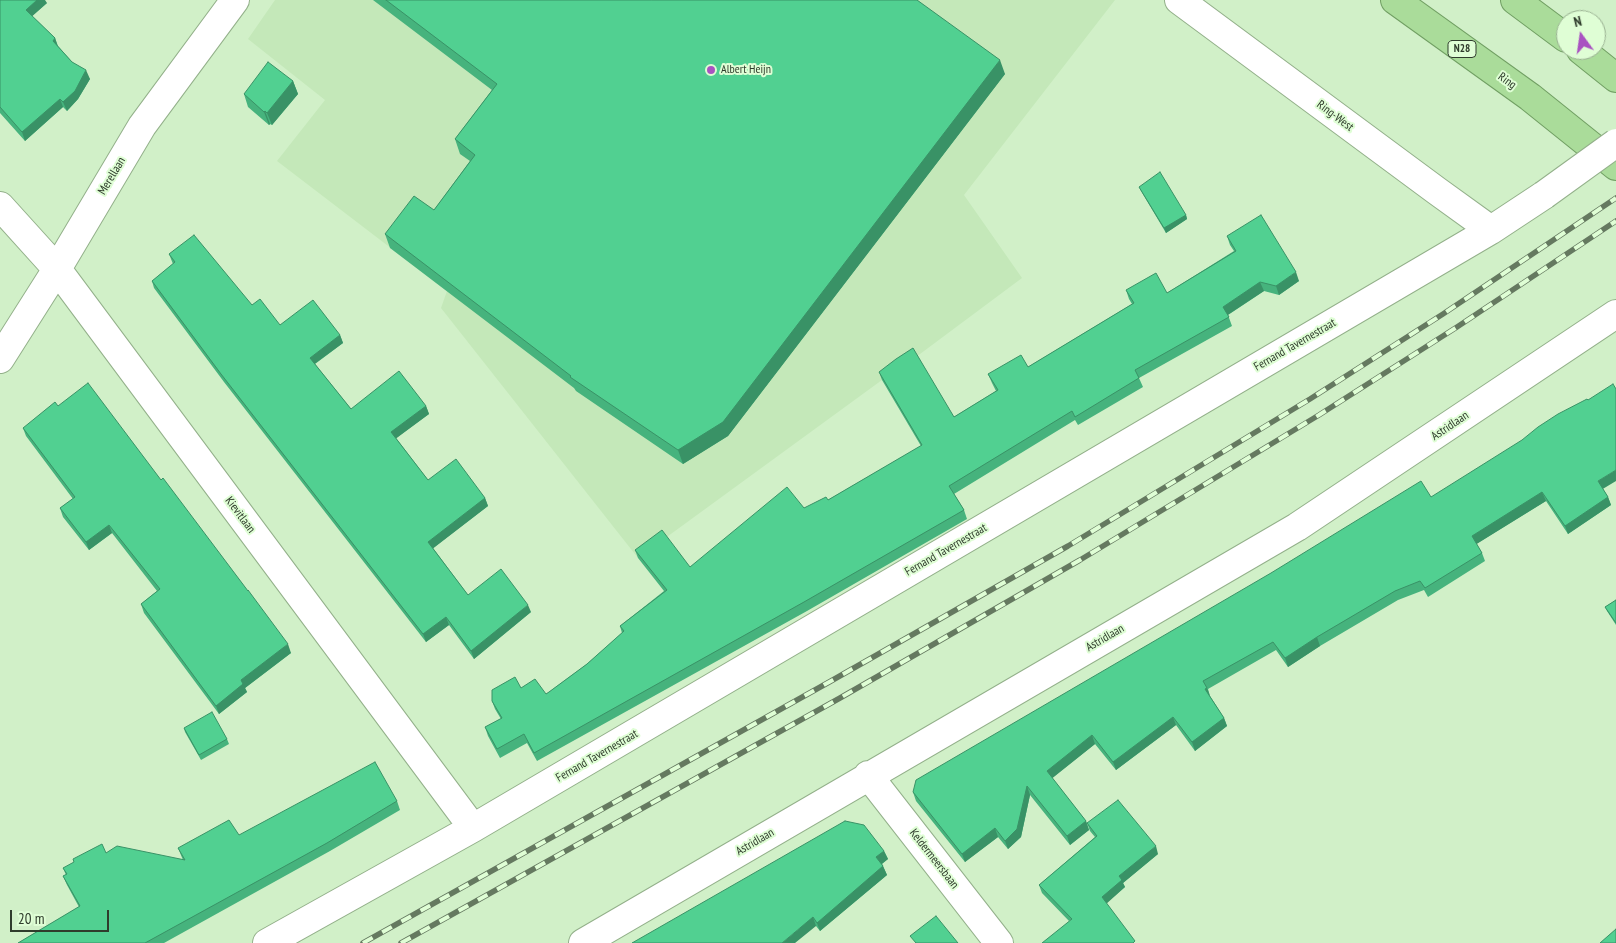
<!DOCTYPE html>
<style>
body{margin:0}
#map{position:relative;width:1616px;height:943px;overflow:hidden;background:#d1f0c8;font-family:"PT Sans Narrow",sans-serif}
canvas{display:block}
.north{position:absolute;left:1556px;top:10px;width:50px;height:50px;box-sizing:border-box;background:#dffed5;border:1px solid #99b091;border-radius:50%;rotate:346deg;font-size:14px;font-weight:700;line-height:20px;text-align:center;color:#2f3c2c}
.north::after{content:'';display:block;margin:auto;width:18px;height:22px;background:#a953c1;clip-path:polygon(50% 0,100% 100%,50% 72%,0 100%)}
.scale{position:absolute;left:10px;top:910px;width:99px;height:22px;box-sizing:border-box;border:2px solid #2f3c2c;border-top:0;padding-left:6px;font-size:15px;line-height:18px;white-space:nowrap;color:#2f3c2c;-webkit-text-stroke:4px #dffed5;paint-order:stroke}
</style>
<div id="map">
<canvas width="1616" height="943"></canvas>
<div class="north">N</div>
<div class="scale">20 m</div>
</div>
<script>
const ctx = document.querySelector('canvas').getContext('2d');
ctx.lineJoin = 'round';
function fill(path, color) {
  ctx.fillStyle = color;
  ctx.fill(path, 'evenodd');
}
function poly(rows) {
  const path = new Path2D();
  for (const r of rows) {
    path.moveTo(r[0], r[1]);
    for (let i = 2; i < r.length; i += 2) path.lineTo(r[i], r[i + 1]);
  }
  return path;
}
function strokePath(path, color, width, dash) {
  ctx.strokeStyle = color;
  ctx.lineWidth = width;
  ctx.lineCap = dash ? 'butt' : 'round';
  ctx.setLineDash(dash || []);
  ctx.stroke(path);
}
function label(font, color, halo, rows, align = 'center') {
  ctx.font = font + ' "PT Sans Narrow",sans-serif';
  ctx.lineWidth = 4;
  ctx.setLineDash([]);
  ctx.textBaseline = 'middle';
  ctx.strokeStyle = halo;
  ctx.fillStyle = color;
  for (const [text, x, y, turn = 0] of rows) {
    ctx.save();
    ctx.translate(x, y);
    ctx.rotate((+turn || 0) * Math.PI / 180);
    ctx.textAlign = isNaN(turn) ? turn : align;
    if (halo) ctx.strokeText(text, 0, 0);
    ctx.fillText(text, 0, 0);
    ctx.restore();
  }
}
fill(poly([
 [275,0,1115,0,964,195,1022,278,916,357,882,380,638,558,441,308,447,291,277,161,325,100,248,39]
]), '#c4e8b9');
const minor = poly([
 [1179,0,1437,191,1491,230],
 [0,206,57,269,473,828],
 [0,359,57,269,142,126,235,0],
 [868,775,999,943],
 [267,943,473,828,1491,230,1544,195],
 [583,943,1297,527,1616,314]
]);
const trunk = poly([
 [1395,0,1530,97,1616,166],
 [1515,0,1566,38],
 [1581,50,1616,78]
]);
strokePath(minor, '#93b08a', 30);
strokePath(trunk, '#719f63', 30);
strokePath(minor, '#fff', 28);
strokePath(trunk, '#aadc9a', 28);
const rail = poly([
 [363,943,831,681,1068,546,1310,399,1443,314,1616,198],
 [401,943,840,698,1080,560,1319,415,1457,327,1616,221]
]);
strokePath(rail, '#657960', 5.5);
strokePath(rail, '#dffed5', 4, [11]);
const minorBridge = poly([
 [1544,195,1616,143]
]);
strokePath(minorBridge, '#93b08a', 30, []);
strokePath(minorBridge, '#fff', 28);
fill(poly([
 [0,0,47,3,32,16,55,38,58,46,72,62,90,79,78,99,67,111,63,107,25,141,0,113],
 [373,0,917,0,1005,74,728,436,683,464,576,391,574,388,390,248,385,234,434,210,470,161,460,154,455,139,492,90],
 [293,81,298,94,272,125,270,124,269,125,248,107,244,94],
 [1139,187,1186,215,1187,219,1166,233,1141,191],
 [1227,236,1299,281,1279,295,1264,291,1228,315,1232,326,1139,378,1143,387,1078,425,1075,420,954,494,964,510,967,519,807,611,537,761,527,743,500,758,488,736,485,727,501,719,495,709,492,701,521,688,546,694,549,692,587,664,622,633,620,626,664,591,638,558,635,550,690,567,804,508,828,500,921,446,882,380,879,372,954,417,996,391,992,383,988,374,1028,367,1132,304,1129,299,1126,290,1167,293,1234,251,1230,245],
 [169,254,252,305,280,325,340,335,343,343,315,364,351,409,426,406,429,414,396,438,428,480,485,498,488,506,433,548,468,595,531,612,474,659,449,625,426,642,224,382,154,288,152,281,173,264],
 [23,428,291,653,245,688,247,692,219,714,144,613,141,604,157,591,112,533,89,550,63,517,60,508,73,499,26,436],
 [1603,489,1608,497,1611,505,1568,534,1546,501,1476,544,1482,553,1485,561,1428,597,1424,590,1398,600,1320,646,1288,667,1276,650,1208,689,1210,696,1224,718,1227,726,1195,751,1176,725,1116,770,1095,744,1052,778,1086,821,1089,830,1070,845,1030,795,1021,837,1008,849,998,837,965,862,916,801,913,792,1431,497],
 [1616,600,1616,625,1607,611,1605,607],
 [184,728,227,739,229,744,201,760,185,732],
 [397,801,400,810,330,851,164,943,18,943,79,907,67,885,63,876,66,875,63,868,106,853,183,860,178,848,239,835],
 [1087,823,1158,854,1123,883,1125,887,1106,903,1069,921,1042,893,1039,885,1095,837,1090,831],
 [884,851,888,859,882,864,887,875,820,931,816,926,632,943]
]), '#46b37d');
fill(poly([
 [37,0,45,0,47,3,29,19,26,10],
 [55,38,58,47,53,41],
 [1000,60,1005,74,728,436,683,464,678,450],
 [86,70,90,79,78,99,67,111,63,102],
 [293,81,298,94,272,125,267,113],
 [60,99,63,107,25,141,22,132],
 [265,111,270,124,269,125,264,112],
 [1186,215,1187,219,1166,233,1164,228],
 [1296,272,1299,281,1279,295,1276,286],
 [1260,282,1264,291,1226,316,1223,307],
 [340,335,343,343,313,365,310,358],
 [426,406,429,414,394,440,391,432],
 [1616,470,1616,481,1601,490,1598,481],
 [1542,492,1546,501,1475,545,1472,536],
 [1608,497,1611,505,1568,534,1565,526],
 [485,498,488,506,431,550,428,542],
 [109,525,112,533,89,550,86,542],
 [528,605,531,612,474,659,471,651],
 [446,617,449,625,426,642,423,634],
 [1317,637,1320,646,1288,667,1285,658],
 [288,644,291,653,245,688,247,692,219,714,216,706,241,680],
 [1207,688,1210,696,1205,689],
 [1173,717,1176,725,1116,770,1113,762],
 [1224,718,1227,726,1195,751,1192,742],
 [1092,735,1095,744,1050,780,1047,771],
 [1027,786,1030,795,1021,837,1008,849,1005,841],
 [1086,821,1089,830,1070,845,1067,836],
 [995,828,998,837,965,862,962,854],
 [1156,846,1158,854,1123,883,1125,887,1105,905,1102,897,1119,876],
 [884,851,888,859,879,866,876,857],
 [883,866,887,875,820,931,817,923],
 [813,917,816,926,795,943,782,943]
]), '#399266');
const building = poly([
 [0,0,37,0,26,10,55,38,53,41,72,62,86,70,75,91,63,102,60,99,22,132,0,107,0,0],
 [386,0,917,0,1000,60,723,422,678,450,570,377,571,376,385,234,414,196,434,210,475,155,455,139,497,84,386,0],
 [268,62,293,81,267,113,265,111,264,112,244,94,268,62],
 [1160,172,1186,215,1164,228,1139,187,1160,172],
 [1261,215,1296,272,1276,286,1260,282,1223,307,1229,317,1135,370,1139,378,1075,417,1072,411,949,486,964,510,804,602,534,753,524,734,497,749,485,727,502,718,492,701,492,690,515,677,521,688,535,679,546,694,549,692,587,664,624,631,620,626,667,590,635,550,662,530,690,567,787,487,804,508,826,497,828,500,922,445,879,372,896,359,913,348,954,417,998,390,988,374,1021,355,1028,367,1134,303,1126,290,1156,273,1167,293,1236,251,1227,236,1261,215],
 [194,235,252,305,260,299,280,325,313,300,340,335,310,358,351,409,399,371,426,406,391,432,428,480,456,459,485,498,428,542,468,595,501,569,528,605,471,651,446,617,423,634,221,374,152,281,175,262,169,254,194,235],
 [88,383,161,480,163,478,248,591,248,590,288,644,241,680,243,684,216,706,141,604,160,589,109,525,86,542,60,508,75,497,23,428,55,402,58,406,88,383],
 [1613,384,1616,389,1616,470,1598,481,1608,497,1565,526,1542,492,1472,536,1482,553,1425,588,1420,581,1395,591,1317,637,1285,658,1273,642,1203,681,1207,688,1205,689,1224,718,1192,742,1173,717,1113,762,1092,735,1047,771,1086,821,1067,836,1027,786,1017,829,1005,841,995,828,962,854,913,792,916,780,1271,573,1421,481,1431,497,1522,440,1538,427,1558,414,1587,399,1588,400,1613,384],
 [1616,600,1616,623,1605,607,1616,600],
 [212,712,227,739,199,755,184,728,212,712],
 [375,762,397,801,327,843,145,943,18,943,80,906,63,876,67,874,63,868,74,862,73,859,102,844,106,853,117,846,185,860,178,848,229,820,239,835,375,762],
 [1118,800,1156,846,1119,876,1122,880,1102,897,1135,941,1133,943,1042,943,1072,919,1039,885,1097,836,1087,823,1118,800],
 [845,821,864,825,884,851,876,857,883,866,817,923,813,917,782,943,632,943,845,821],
 [936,916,958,943,916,943,910,936,936,916],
 [1616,929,1616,943,1600,943,1616,929]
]);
fill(building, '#51d091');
strokePath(building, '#399266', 1);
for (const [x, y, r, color] of [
 [711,70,5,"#a953c1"]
]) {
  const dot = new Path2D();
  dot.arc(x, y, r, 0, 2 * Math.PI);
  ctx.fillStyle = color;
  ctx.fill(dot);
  strokePath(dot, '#dffed5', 2);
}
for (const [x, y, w] of [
 [1462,49,28]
]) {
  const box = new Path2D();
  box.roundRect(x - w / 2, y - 8.5, w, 17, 4);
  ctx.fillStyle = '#dffed5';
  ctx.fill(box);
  strokePath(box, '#2f3c2c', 1);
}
label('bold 11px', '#2f3c2c', null, [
 ["N28",1462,49]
]);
label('12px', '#2f3c2c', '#dffed5', [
 ["Albert Heijn",721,70]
], 'left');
label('12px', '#2f3c2c', '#dffed5', [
 ["Ring",1507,81,36],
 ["Ring-West",1335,116,37],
 ["Merellaan",112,176,-59],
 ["Fernand Tavernestraat",1295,345,-30],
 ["Astridlaan",1450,426,-34],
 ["Kievitlaan",240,515,53],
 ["Fernand Tavernestraat",946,550,-30],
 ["Astridlaan",1105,638,-30],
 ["Fernand Tavernestraat",597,756,-30],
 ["Astridlaan",755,842,-30],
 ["Keldermeersbaan",934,859,52]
]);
</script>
